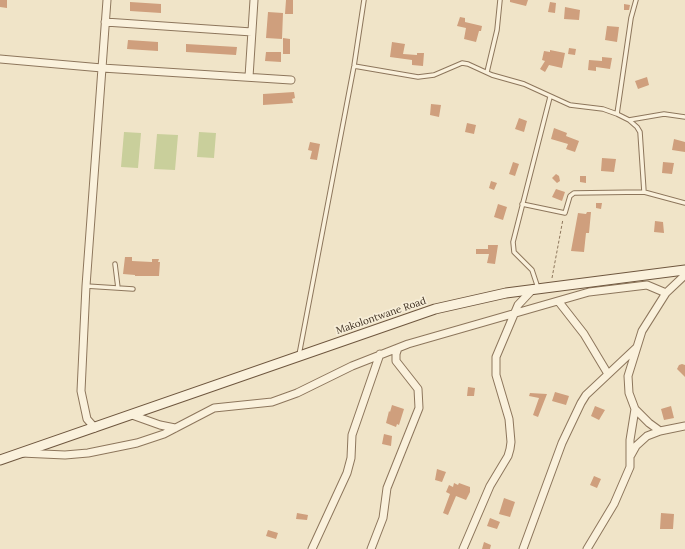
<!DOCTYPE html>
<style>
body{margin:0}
canvas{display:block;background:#f0e4c8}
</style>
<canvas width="685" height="549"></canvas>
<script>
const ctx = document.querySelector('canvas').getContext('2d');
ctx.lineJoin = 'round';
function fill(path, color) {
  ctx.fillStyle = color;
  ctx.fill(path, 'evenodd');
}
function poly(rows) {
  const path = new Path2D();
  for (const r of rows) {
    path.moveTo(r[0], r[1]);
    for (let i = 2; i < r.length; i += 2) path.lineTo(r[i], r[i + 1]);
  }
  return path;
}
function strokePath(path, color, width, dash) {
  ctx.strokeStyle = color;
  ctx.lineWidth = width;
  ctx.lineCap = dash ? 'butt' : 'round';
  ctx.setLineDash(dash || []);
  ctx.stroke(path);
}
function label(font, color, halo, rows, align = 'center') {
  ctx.font = font + ' Lora,serif';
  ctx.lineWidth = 3.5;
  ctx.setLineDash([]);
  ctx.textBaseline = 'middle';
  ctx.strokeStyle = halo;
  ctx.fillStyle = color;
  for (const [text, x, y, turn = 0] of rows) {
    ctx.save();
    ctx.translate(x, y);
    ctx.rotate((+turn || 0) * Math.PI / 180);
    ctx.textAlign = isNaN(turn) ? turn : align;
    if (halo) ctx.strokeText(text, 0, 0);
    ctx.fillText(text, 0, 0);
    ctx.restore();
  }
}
fill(poly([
 [124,132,141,133,138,168,121,167],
 [199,132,216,133,214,158,197,157],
 [157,134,178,135,175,170,154,169]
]), '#c9cf9b');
fill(poly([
 [0,0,7,0,7,8,0,7],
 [286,0,293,0,293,14,285,14],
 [510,0,528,0,526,6,510,2],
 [130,2,161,4,161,13,130,11],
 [550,2,556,3,555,13,548,12],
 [624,4,630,5,629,10,624,10],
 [565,7,580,10,579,20,564,19],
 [268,12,283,13,282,39,266,38],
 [460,17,465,18,465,22,482,26,481,31,479,31,476,42,464,39,466,28,457,26],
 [607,26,619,27,617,42,605,40],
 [283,38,290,39,290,54,283,54],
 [128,40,158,42,158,51,127,49],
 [392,42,405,44,403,54,417,55,417,53,424,53,423,66,412,65,412,60,390,57],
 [186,44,237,47,236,55,186,52],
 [569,48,576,49,575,55,568,54],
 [550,50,565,53,562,68,549,65,545,72,540,69,545,61,542,60,544,51,550,52],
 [266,52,281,52,281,62,265,61],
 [602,57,612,58,610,69,596,67,596,71,588,70,589,60,602,61],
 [647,77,649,85,638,89,635,81],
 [294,92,295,98,292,99,293,103,263,105,263,94],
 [431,104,441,105,439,117,430,115],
 [519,118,527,121,524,132,515,129],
 [467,123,476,125,474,134,465,132],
 [554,128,567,133,566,136,579,141,575,152,566,149,568,144,551,139],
 [674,139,685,142,685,152,672,150],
 [310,142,320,144,317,160,310,159,312,151,308,150],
 [602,158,616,159,614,172,601,171],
 [513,162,519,164,515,176,509,174],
 [663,162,674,163,672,174,662,173],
 [556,174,559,176,560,181,557,183,552,178],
 [580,176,586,176,586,183,580,182],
 [491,181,497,183,494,190,489,188],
 [556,189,565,192,562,201,552,197],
 [596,203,602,203,601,209,596,208],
 [498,204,507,207,503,220,494,217],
 [587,212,591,212,589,233,586,233,584,252,571,251,578,213,586,214],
 [655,221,663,222,664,233,654,232],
 [488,245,498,245,495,264,487,263,489,254,476,254,476,249,488,249],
 [125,257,132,257,132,261,152,262,152,259,159,259,158,262,160,262,159,276,135,276,135,275,123,274],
 [682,364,685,365,685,377,677,369,679,365],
 [468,387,475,388,474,396,467,396],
 [555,392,569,396,566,405,552,401],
 [530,393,547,394,538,417,533,415,539,398,529,396],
 [392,405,404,409,399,425,397,424,396,427,386,423,389,411,390,412],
 [595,406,605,410,599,420,591,416],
 [671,406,674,418,664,420,661,409],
 [384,434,392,436,391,446,382,444],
 [437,469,446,472,442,482,435,480],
 [594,476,601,479,597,488,590,485],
 [454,483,458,485,459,483,470,487,470,492,466,500,456,496,448,515,443,513,450,494,446,492,449,485,453,487],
 [504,498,515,502,510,517,499,514],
 [297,513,308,515,307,520,296,519],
 [661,513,674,514,673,529,660,529],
 [490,518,500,522,497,529,487,526],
 [268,530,278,533,276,539,266,536],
 [484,542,491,545,490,549,482,549]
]), '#cf9f7d');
const service = poly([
 [354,66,418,77,434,75,462,63,468,64,492,75,524,84,570,105,603,109,617,114,629,120,637,127,640,132,644,192,685,203],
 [487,72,497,30,500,0],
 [617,114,631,18,636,0],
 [629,120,664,114,685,117],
 [522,204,565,213,570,196,574,193,644,192],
 [115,264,118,288],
 [86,286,133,289],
 [538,288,532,270,514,252,513,242,550,97],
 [299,355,354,66,364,0]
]);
const minor = poly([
 [105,22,252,32],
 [0,59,102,68,291,80],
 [249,77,254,0],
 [559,302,584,334,608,374],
 [635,409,649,423,660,431],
 [132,415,160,425,175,428],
 [95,428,87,419,81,391,86,286,107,0],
 [21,453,65,455,88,453,137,443,164,434,214,408,272,402,297,393,352,366,408,344,589,292,647,285,666,293],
 [631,455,636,446,647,436,660,431,685,426],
 [312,549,347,473,351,458,352,435,380,354],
 [371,549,383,518,387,488,419,408,418,389,396,361,396,354,398,348],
 [463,549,490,486,508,456,510,449,511,442,509,419,496,375,496,357,518,305,533,289],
 [523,549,562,443,581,403,586,395,636,348],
 [587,549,614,504,630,467,630,440,635,409,629,393,628,376,642,331,666,293,685,275]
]);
const secondary = poly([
 [0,460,435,309,506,293,685,270]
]);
strokePath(service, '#8d765c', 5.5);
strokePath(minor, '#8d765c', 9);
strokePath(secondary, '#6f573f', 11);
strokePath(poly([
 [552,278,563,219]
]), '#8d765c', 1, [3, 2]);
strokePath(service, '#faf1dc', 3.5);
strokePath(minor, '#faf1dc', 7);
strokePath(secondary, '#faf1dc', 9);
label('10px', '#3d2e20', '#f7eed8', [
 ["Makolontwane Road",381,316,-19]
]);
</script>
